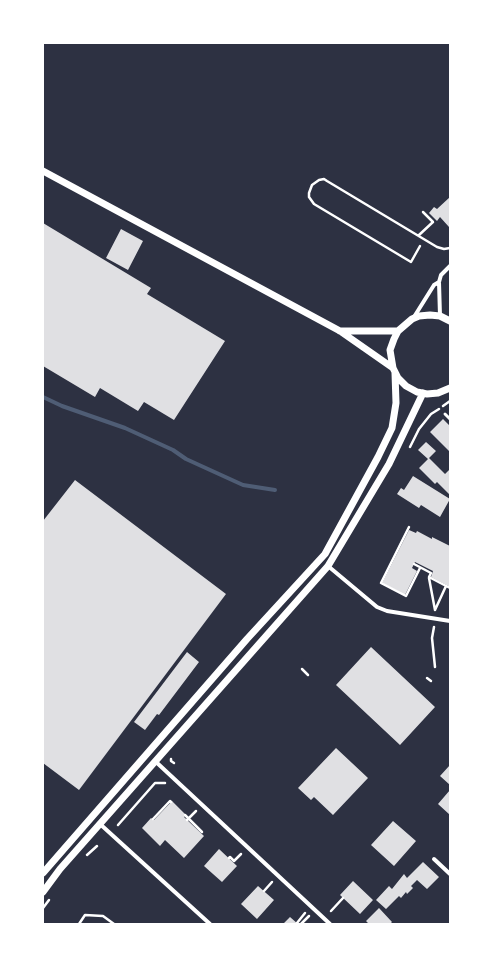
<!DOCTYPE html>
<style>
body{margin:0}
#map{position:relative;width:493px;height:967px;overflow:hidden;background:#2d3142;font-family:Karla,sans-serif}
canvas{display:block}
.frame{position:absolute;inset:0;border:44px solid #fff;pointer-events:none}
</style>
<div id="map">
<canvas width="493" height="967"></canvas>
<div class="frame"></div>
</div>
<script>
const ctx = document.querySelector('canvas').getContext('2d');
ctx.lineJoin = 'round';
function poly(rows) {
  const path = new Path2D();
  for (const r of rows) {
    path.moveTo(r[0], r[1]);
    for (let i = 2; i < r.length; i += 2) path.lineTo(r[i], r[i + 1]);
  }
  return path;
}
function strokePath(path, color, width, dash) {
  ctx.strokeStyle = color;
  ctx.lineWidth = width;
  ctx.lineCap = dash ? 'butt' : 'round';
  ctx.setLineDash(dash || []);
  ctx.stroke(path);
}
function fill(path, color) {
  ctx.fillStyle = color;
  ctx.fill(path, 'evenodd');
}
strokePath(poly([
 [43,397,62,406,125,428,173,450,186,459,243,485,275,490]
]), '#4f5d75', 4);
fill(poly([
 [450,197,450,227,449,227,440,217,437,221,429,213,434,207,437,209],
 [43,223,151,288,147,294,225,341,174,420,144,402,138,411,100,388,95,397,43,366],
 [121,229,143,241,128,270,106,258],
 [443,419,450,426,450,452,430,432],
 [426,442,436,451,429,458,445,474,450,469,450,495,437,482,435,484,419,468,428,459,418,450],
 [413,476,450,499,440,517,421,505,419,508,397,494,401,488,404,490],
 [75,480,226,594,79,790,43,763,43,521],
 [409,530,416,533,417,531,432,539,432,537,450,546,450,587,431,577,433,571,415,562,412,568,417,571,405,595,382,583],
 [371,647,435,707,400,745,336,685],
 [187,652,199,662,159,715,157,714,145,730,134,722],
 [336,748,368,778,333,815,314,797,311,800,298,788],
 [450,765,450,785,440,776],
 [450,790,450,815,438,804],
 [172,801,186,815,184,817,204,836,184,858,165,840,160,846,142,828,151,818,154,820],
 [393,821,416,841,394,866,371,845],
 [219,849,237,866,222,882,204,866],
 [423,862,439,877,427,889,417,880,411,886,413,888,407,894,406,892,401,898,399,896,386,909,376,900,389,886,392,889,404,874,407,878],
 [353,881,373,900,360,914,340,895],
 [258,886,274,900,257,919,241,904],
 [379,908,392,922,390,924,369,924,366,921],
 [290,917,298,924,283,924]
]), '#e0e0e3');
strokePath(poly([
 [419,235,433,222,423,212],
 [420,246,411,262,314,204,309,197,309,193,312,185,319,180,324,179,327,181,437,247,444,249,450,248],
 [443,406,450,401],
 [410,447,419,429,431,414,439,409],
 [409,527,381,583,406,596,420,568],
 [414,564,431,573,429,577,450,588],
 [429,578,435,610],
 [435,610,446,586],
 [434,627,432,638,435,667],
 [302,669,308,675],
 [427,678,431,681],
 [171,759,171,761,174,763],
 [185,815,202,832],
 [153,819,170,801,171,802],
 [187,820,196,811],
 [118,825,155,783,165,783],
 [87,855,97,846],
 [229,858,230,857,234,861,241,854],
 [264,891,272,882],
 [43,908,49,900],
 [331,911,343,898],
 [297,923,305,913],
 [79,924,85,915,103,916,114,924],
 [301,924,309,916]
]), '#fff', 2.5);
strokePath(poly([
 [445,414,450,419]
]), '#fff', 3);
strokePath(poly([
 [440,316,439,282,441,275,450,266],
 [414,317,434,285,439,282],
 [328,566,377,607,387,611,450,621],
 [155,761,330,924],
 [100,824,210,924],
 [434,859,450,874]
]), '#fff', 4);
strokePath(poly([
 [43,171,340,331,393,368],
 [450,321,440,316,430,315,419,316,412,319,398,331,394,339,390,350,393,368,398,378,406,386,417,392,427,394,438,393,450,388],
 [340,331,398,331],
 [43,873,247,639,325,554,378,457,392,428,396,403,395,373],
 [43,892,60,869,328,566,389,464,423,393]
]), '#fff', 7);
</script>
